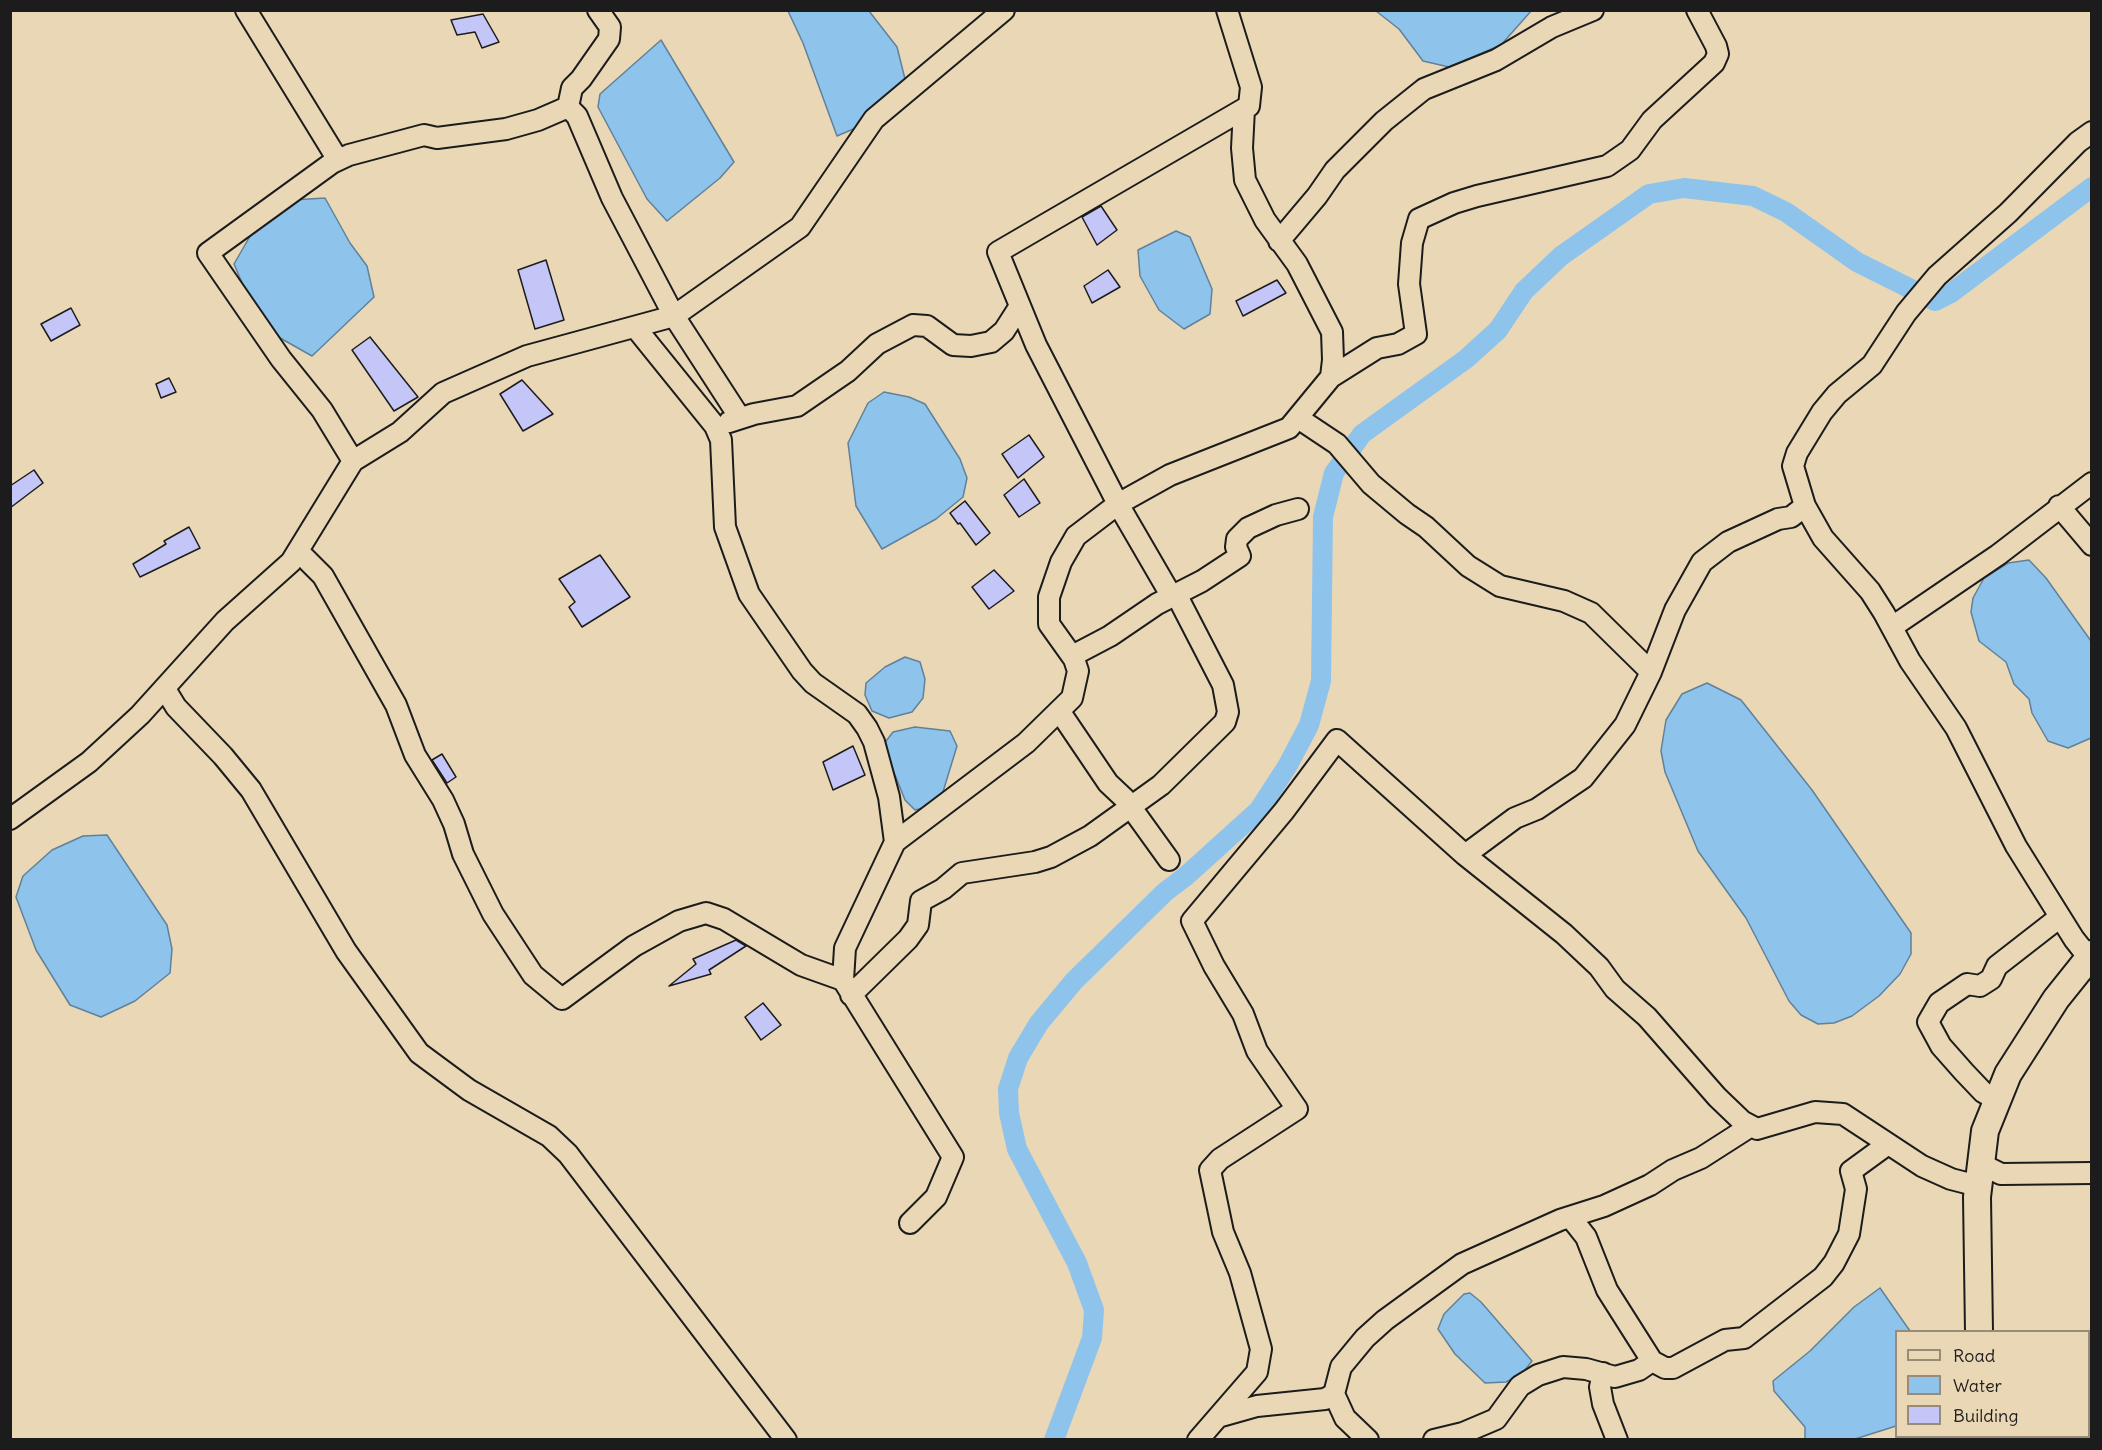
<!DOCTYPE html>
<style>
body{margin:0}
#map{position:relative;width:2102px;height:1450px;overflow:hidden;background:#ead7b5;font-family:Delius,sans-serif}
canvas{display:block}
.frame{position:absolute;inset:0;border:12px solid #1c1c1c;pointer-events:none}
.legend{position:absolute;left:1895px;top:1330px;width:195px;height:108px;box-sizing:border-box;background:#ead7b5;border:2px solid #988c78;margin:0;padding:8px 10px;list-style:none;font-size:18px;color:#1c1c1c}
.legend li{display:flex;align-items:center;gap:12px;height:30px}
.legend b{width:30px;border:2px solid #988c78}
</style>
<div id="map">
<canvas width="2102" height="1450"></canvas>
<div class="frame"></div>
<ul class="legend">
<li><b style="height:8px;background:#ead7b5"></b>Road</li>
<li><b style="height:16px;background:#8ec4ec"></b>Water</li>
<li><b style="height:16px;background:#c4c6f8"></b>Building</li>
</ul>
</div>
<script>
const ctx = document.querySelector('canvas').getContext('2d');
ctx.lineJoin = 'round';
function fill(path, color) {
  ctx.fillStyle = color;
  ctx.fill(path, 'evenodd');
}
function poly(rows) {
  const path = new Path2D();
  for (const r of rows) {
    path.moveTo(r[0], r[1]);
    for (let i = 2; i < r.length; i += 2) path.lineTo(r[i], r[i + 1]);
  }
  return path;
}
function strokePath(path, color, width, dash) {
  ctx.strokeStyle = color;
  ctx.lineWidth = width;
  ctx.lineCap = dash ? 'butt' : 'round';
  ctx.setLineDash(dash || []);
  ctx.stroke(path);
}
const water = poly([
 [1532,10,1501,45,1449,67,1423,61,1399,29,1376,11,1532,10],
 [788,11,869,11,897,47,905,79,889,103,858,127,837,136,803,43,788,11],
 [661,40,734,162,720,178,667,221,647,199,598,107,600,94,661,40],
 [325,198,350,243,367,266,374,297,312,356,273,334,251,304,234,264,253,231,292,200,325,198],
 [1176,231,1190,237,1212,289,1210,314,1184,329,1159,310,1140,276,1138,250,1176,231],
 [884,392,909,397,925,404,960,459,967,478,963,497,936,519,882,549,856,506,848,443,868,403,884,392],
 [2029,560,2046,578,2091,641,2091,738,2068,748,2048,741,2032,713,2029,699,2014,684,2006,662,1979,641,1971,612,1973,598,1984,578,2008,563,2029,560],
 [905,657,920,662,925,679,923,698,912,712,889,718,872,711,865,695,866,683,885,667,905,657],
 [1707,683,1741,700,1812,790,1911,933,1911,954,1900,974,1879,996,1852,1016,1834,1023,1818,1024,1801,1015,1789,1001,1746,918,1698,851,1665,772,1661,751,1666,720,1682,694,1707,683],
 [915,727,950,731,957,746,942,795,930,806,915,810,905,800,883,745,893,732,915,727],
 [107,835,167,925,172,949,170,973,135,1001,101,1017,70,1005,36,950,16,897,23,876,52,850,83,836,107,835],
 [1880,1288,1910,1331,1896,1332,1896,1426,1855,1439,1805,1439,1805,1427,1774,1391,1773,1381,1810,1351,1854,1307,1880,1288],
 [1470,1293,1481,1302,1532,1361,1522,1374,1506,1382,1485,1383,1455,1354,1438,1329,1444,1314,1464,1294,1470,1293]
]);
fill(water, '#8ec4ec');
strokePath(water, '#608199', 1.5);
strokePath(poly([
 [1054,1440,1092,1338,1094,1310,1077,1263,1017,1149,1009,1113,1008,1089,1018,1058,1039,1023,1074,981,1165,892,1186,876,1259,810,1288,765,1309,725,1321,681,1323,517,1334,473,1362,434,1466,359,1498,330,1524,291,1561,256,1649,194,1684,188,1753,196,1786,212,1857,262,1935,301,1951,293,2092,187]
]), '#8ec4ec', 20);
const building = poly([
 [483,14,499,42,482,48,475,32,457,35,451,20,483,14],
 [1101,206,1117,230,1097,245,1082,217,1101,206],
 [546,260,564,320,535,329,518,270,546,260],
 [1108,270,1120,287,1092,303,1084,286,1108,270],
 [1277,280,1286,293,1243,316,1236,301,1277,280],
 [71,308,80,325,51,341,41,324,71,308],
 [370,337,418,397,394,411,352,350,370,337],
 [169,378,176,392,161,398,156,384,169,378],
 [522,380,553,414,523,431,500,394,522,380],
 [1029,435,1044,457,1018,478,1002,454,1029,435],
 [34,470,43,483,10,508,10,486,34,470],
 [1024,479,1040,503,1019,517,1004,495,1024,479],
 [965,501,990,533,976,545,960,523,958,524,950,513,965,501],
 [189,527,200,548,140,577,133,564,166,544,164,541,189,527],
 [600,555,630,597,582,627,569,607,575,602,559,579,600,555],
 [994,570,1014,591,989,609,972,587,994,570],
 [853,746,865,775,833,790,823,762,853,746],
 [442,754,456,777,447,783,432,760,442,754],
 [736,940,746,946,709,970,711,974,669,986,696,964,693,959,736,940],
 [763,1003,781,1025,761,1040,745,1017,763,1003]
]);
fill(building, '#c4c6f8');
strokePath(building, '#1c1c1c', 1.5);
const minor = poly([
 [246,10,338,160],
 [568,107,572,88,581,79,609,39,610,27,598,10],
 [1244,109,1242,148,1245,180,1265,220,1297,264,1332,332,1333,360,1331,377],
 [1279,241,1317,196,1335,170,1384,121,1424,89,1496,60,1552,27,1593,10],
 [635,327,715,426,721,440,725,527,749,594,802,671,813,683,857,714,867,728,874,742,889,797,895,842],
 [1298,418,1337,444,1371,484,1407,514,1426,527,1468,566,1500,586,1564,601,1591,613,1651,672],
 [729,422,754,414,797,406,848,371,877,344,913,325,927,326,953,345,971,346,991,342,1004,331,1020,306],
 [353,461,322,410,281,359,208,253,332,163,349,155,424,135,437,138,506,129,538,120,568,107,577,116,612,198,674,316,740,418],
 [1805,506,1823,538,1870,591,1884,613,1910,661,1956,728,2016,846,2074,939,2089,958],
 [2059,506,2092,545],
 [298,551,323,576,396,705,415,755,443,800,454,824,463,854,493,914,533,975,562,999,634,946,679,921,706,913,724,919,801,965,843,980],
 [1172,597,1118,504,1170,475,1289,428,1331,377,1377,348,1398,344,1416,334,1409,284,1412,243,1419,219,1454,203,1477,196,1607,166,1630,150,1652,120,1714,63,1718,54,1716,46,1697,10],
 [1892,627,1998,555,2092,483],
 [1072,656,1110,636,1157,604,1202,581,1240,556,1236,547,1237,539,1248,528,1276,515,1298,509],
 [165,689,176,707,223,756,251,790,346,951,419,1053,469,1090,549,1136,568,1154,786,1440],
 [1060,712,1108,783,1125,799,1169,860],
 [10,819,89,762,140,715,225,621,291,562,353,461,400,432,443,393,527,356,674,316,800,227,874,119,1004,10],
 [1465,855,1564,934,1599,967,1615,989,1647,1017,1717,1097,1742,1121,1757,1129,1815,1112,1843,1114,1922,1166,1951,1179,1978,1186],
 [851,995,908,939,918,925,921,901,943,889,962,873,1035,862,1051,857,1090,836,1161,785,1225,722,1228,712,1223,685,1176,594],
 [1997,1100,1983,1092,1964,1072,1941,1046,1928,1022,1939,1003,1967,984,1980,986,1991,979,1997,966,2060,917],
 [1981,1164,2001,1174,2092,1173],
 [910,1223,936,1197,953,1157,843,980,845,948,895,842,1026,743,1072,698,1078,671,1074,659,1049,624,1049,597,1061,562,1076,536,1118,504,1036,345,998,252,1249,106,1251,87,1227,10],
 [1652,1361,1665,1368,1673,1368,1725,1340,1744,1338,1823,1277,1834,1263,1849,1234,1856,1189,1851,1171,1888,1144],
 [1603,1373,1600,1387,1603,1404,1617,1440],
 [1334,1394,1345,1418,1368,1440],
 [1218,1417,1257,1406,1325,1399,1334,1394,1341,1367,1365,1338,1385,1320,1462,1264,1560,1220,1604,1206,1650,1185,1673,1170,1701,1158,1751,1126],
 [1198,1440,1257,1372,1261,1349,1240,1273,1223,1232,1210,1170,1220,1159,1297,1109,1257,1051,1243,1014,1214,966,1192,921,1284,811,1337,740,1465,855,1515,818,1537,809,1583,778,1625,725,1651,672,1675,610,1702,562,1728,542,1778,519,1791,517,1805,506,1793,466,1797,453,1822,412,1837,394,1872,365,1906,313,1937,276,2008,213,2078,142,2092,132],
 [1434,1440,1463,1433,1496,1419,1520,1386,1538,1375,1563,1367,1586,1369,1615,1377,1639,1370,1652,1361,1607,1290,1586,1237,1571,1218]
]);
const tertiary = poly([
 [1979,1332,1977,1197,1985,1131,2008,1074,2056,999,2092,954],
 [1979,1440,1979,1436]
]);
strokePath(minor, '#1c1c1c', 24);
strokePath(tertiary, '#1c1c1c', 30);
strokePath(minor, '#ead7b5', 20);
strokePath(tertiary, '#ead7b5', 26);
</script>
